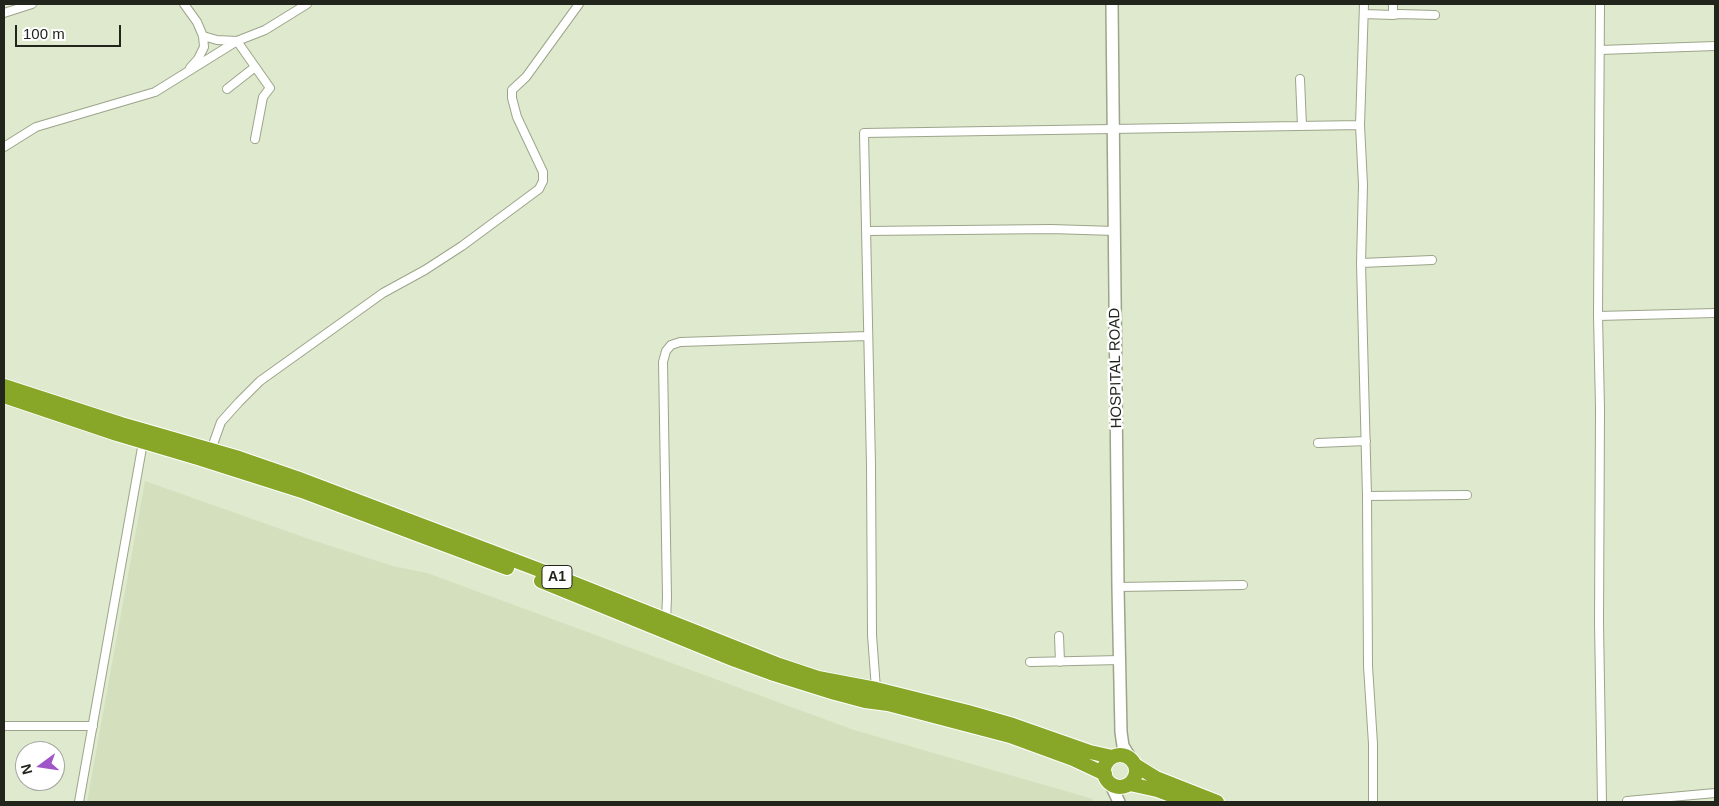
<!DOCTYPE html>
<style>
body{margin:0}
#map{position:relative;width:1719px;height:806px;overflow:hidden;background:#dfe9cd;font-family:Arial,sans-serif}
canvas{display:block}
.frame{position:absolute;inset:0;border:5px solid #21251b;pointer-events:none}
.north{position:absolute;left:15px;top:741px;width:50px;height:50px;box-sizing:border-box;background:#fff;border:1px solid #a6a8a4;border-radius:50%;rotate:256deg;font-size:14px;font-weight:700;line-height:20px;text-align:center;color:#21251b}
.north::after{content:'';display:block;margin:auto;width:18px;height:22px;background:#a056c9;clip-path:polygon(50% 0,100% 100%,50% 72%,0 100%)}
.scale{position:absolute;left:15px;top:25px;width:106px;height:22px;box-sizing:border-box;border:2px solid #21251b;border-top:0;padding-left:6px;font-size:15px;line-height:18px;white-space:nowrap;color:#21251b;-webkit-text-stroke:4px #fff;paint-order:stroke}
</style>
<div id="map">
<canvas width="1719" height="806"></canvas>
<div class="frame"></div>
<div class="north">N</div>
<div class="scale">100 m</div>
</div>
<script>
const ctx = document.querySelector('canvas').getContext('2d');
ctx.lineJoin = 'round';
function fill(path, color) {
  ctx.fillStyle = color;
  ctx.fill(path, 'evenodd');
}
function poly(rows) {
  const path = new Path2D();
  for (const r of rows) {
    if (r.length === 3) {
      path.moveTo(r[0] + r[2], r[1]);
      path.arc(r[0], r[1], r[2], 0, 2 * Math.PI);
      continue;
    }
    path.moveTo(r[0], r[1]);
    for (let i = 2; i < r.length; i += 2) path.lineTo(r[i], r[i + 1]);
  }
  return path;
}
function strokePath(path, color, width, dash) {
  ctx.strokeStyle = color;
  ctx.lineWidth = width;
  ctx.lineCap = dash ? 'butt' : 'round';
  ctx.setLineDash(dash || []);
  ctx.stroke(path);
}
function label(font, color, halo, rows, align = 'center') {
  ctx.font = font + ' Arial,sans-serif';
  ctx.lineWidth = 5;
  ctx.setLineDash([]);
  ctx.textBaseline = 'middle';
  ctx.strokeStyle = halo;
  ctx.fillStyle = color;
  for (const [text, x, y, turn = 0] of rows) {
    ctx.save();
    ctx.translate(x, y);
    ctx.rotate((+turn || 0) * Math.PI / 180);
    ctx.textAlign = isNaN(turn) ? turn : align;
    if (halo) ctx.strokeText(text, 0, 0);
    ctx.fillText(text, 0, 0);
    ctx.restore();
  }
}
fill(poly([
 [145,481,309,539,393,566,427,573,854,730,1093,799,1093,802,87,802]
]), '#d4e0bd');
const street = poly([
 [184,4,197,22,203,36,204,47,198,59,190,68],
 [1364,4,1360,125,1363,185,1361,263,1367,496,1368,666,1373,744,1373,802],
 [1600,4,1598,316,1600,408,1599,623,1602,802],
 [4,13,32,4],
 [1364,14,1393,15,1393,4],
 [1393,15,1399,14,1435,15],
 [203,36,217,40,237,41,270,88,263,97,255,139],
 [1600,50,1715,46],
 [1300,79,1302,126],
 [227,89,255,67],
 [4,147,36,127,155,92,237,41,265,30,307,4],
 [867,231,1051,229,1115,231],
 [1361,263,1432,260],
 [1598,316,1715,313],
 [1318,443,1366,441],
 [211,450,221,422,239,402,260,381,383,293,425,270,462,246,539,189,543,181,543,172,517,117,512,98,512,90,526,77,579,4],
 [1367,496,1467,495],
 [1118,587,1243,585],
 [666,621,667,597,663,362,666,351,671,345,680,342,868,336],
 [1059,636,1060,662],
 [1030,662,1120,660],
 [876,689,872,635,871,465,864,133,1360,125],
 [4,726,93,726],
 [1627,801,1715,793],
 [79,802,143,442]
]);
const secondary = poly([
 [1112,4,1118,587,1121,732,1123,746,1131,759],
 [1110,783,1119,802]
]);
const highway = poly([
 [4,386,121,424,239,458,297,478,558,577,779,665,818,678,876,689,968,712,1013,725,1090,752,1112,757],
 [4,396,117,434,198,458,302,491,507,568],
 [541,581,735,660,771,673,835,693,865,701,888,704,1010,736,1073,759,1105,774],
 [1120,771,16],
 [1135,765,1156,778,1217,802],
 [1130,784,1157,790,1190,802]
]);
strokePath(street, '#9ca58b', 10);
strokePath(secondary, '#9ca58b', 14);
strokePath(highway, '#fff', 16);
strokePath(street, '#fff', 8);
strokePath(secondary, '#fff', 11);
strokePath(highway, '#88a728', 14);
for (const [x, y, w] of [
 [557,577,30]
]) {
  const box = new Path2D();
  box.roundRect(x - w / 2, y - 11.5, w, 23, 4);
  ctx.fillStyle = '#fff';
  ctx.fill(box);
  strokePath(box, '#21251b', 1);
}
label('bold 14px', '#21251b', null, [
 ["A1",557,577]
]);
label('15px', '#21251b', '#fff', [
 ["HOSPITAL ROAD",1116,368,-91]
]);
</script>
